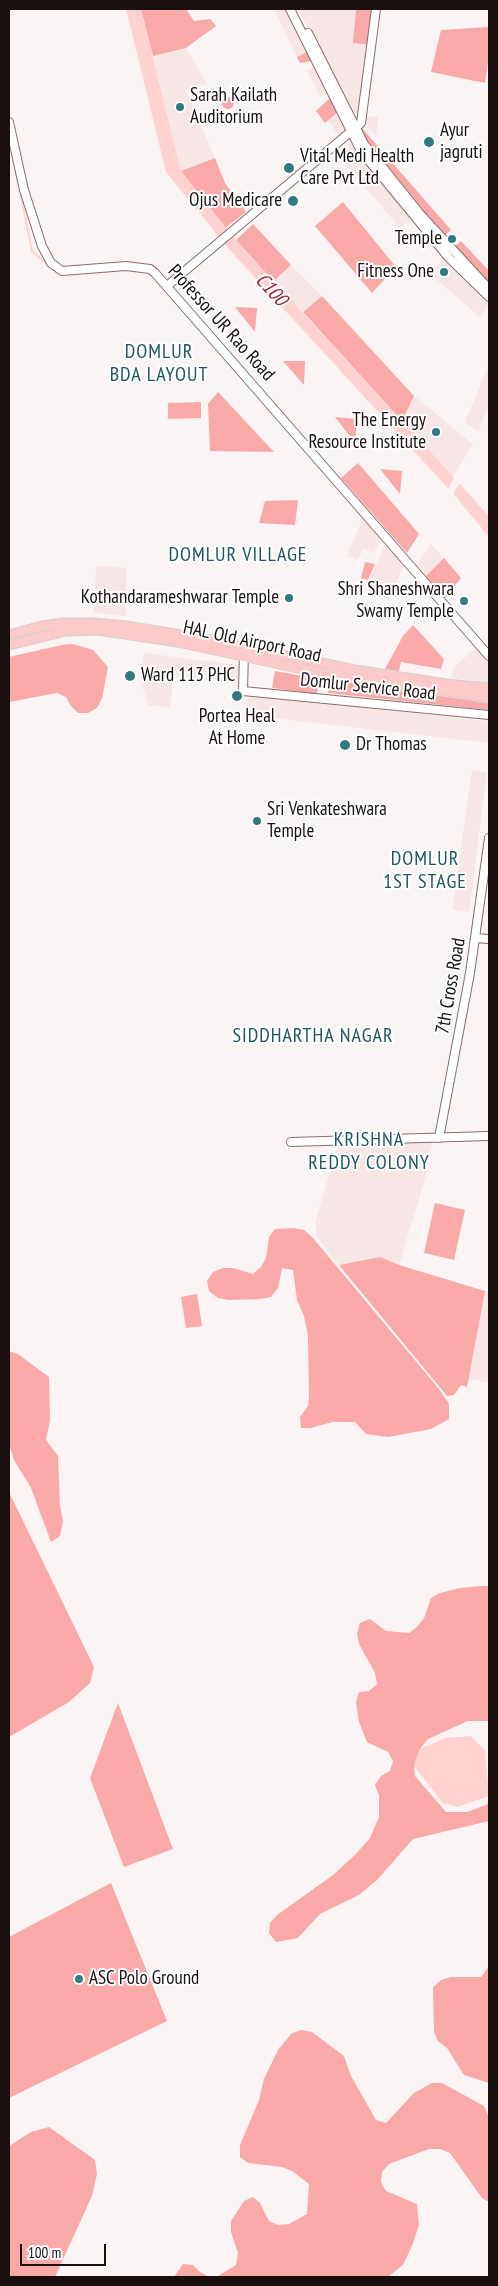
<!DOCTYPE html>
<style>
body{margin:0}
#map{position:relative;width:498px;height:2286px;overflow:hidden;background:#fbf4f4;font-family:"PT Sans Narrow",sans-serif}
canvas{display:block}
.frame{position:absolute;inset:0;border:10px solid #1a0f0f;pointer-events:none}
.scale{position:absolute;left:20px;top:2244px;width:86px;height:22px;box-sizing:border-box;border:2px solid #1a0f0f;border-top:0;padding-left:6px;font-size:15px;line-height:18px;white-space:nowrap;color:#1a0f0f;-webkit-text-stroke:4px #fff;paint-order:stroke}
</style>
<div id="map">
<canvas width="498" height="2286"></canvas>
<div class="frame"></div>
<div class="scale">100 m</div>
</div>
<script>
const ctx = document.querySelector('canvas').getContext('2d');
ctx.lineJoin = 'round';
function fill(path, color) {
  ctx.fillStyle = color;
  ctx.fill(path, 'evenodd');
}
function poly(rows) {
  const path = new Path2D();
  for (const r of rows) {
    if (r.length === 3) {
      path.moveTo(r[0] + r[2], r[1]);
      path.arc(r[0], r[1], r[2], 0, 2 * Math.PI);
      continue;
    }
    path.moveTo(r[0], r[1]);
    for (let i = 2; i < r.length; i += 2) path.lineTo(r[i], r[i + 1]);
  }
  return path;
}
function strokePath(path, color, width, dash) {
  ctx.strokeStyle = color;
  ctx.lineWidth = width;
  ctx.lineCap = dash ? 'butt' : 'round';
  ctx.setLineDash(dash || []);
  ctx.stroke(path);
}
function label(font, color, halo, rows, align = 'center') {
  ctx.font = font + ' "PT Sans Narrow",sans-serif';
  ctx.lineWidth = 4;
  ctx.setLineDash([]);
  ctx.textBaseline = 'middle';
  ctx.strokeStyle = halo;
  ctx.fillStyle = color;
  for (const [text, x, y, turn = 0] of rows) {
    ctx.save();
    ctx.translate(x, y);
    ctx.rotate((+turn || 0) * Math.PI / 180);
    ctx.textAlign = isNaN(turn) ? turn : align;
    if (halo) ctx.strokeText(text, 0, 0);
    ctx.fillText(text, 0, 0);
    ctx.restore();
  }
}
fill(poly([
 [274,9,287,9,308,51,297,57],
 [298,9,356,9,353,43,370,45,361,113,351,113],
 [186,48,207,84,186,90,215,158,181,171,153,56],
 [317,67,329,91,321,97,306,70],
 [338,112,349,129,340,137,328,120],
 [365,116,378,117,376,136,364,122],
 [350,143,413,218,400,228,337,154],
 [444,261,489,305,480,317,430,274],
 [291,265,322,296,303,312,273,282],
 [489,364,489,404,478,432,465,422],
 [414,396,473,444,453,477,402,421],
 [364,515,383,536,374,553,363,549,358,560,347,556],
 [387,540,404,566,388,599,365,589],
 [431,544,444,558,426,576,417,565],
 [96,566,127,568,125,616,94,613],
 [478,646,489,661,489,683,451,678,455,666],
 [144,653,239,665,238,684,142,672],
 [141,679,173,683,170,708,148,705],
 [248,696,489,721,489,743,246,715],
 [472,770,487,772,469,912,452,910],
 [433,1141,424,1183,399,1265,380,1257,339,1265,317,1237,315,1222,339,1142],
 [485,1291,489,1292,489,1383,468,1379]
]), '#f7e6e6');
fill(poly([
 [141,9,186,9,194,21,210,19,216,26,186,48,153,56],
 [356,9,373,9,370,45,353,43],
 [489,27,489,55,485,83,431,72,441,30],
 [308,51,313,61,300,63,297,57],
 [228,103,6],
 [331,97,338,112,325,123,316,111],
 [362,128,451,230,443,237,365,143,360,131],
 [215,158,225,183,246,212,225,228,181,171],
 [343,202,396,267,372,293,315,226],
 [253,224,291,265,273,282,236,240],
 [461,241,489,271,489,284,453,248],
 [322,296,414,396,402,421,303,312],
 [235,307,257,308,255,332],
 [283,361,305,361,304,385],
 [218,392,274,452,210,451,208,404],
 [201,402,201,418,168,419,168,403],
 [335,417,357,419,355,443],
 [358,463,419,534,407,553,341,478],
 [380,469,402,471,400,494],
 [298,500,295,525,259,523,265,501],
 [444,558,461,578,445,598,426,576],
 [365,562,375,564,368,580,361,578],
 [413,625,444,659,441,669,401,662,399,671,385,669,403,636],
 [73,644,93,650,108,667,102,698,97,708,88,713,78,713,71,706,66,697,57,693,9,702,9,657,62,645],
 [275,671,319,679,317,694,272,688],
 [330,680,489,703,489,710,328,693],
 [435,1203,465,1210,454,1260,424,1253],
 [294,1228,304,1230,313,1238,439,1389,449,1404,449,1419,431,1429,388,1437,366,1434,355,1422,332,1422,311,1428,301,1428,300,1417,308,1406,309,1398,308,1336,304,1316,297,1300,293,1270,282,1268,278,1288,271,1297,261,1299,229,1300,218,1298,209,1291,207,1281,213,1272,223,1268,233,1268,253,1274,261,1267,266,1258,269,1237,275,1229],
 [380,1257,399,1265,485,1291,467,1387,461,1385,454,1395,447,1396,339,1265],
 [197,1294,202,1326,186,1328,181,1297],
 [9,1351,18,1354,49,1377,50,1420,46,1440,58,1456,60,1506,63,1521,60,1536,51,1542,31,1488,14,1460,9,1444],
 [9,1492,94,1667,90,1683,69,1702,9,1737],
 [481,1586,489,1586,489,1721,468,1721,428,1739,420,1749,414,1766,415,1776,446,1812,467,1812,486,1805,489,1802,489,1821,413,1839,377,1880,359,1895,320,1914,298,1938,276,1942,269,1933,270,1923,277,1915,333,1875,356,1854,370,1838,379,1817,379,1795,375,1785,381,1776,390,1771,393,1761,388,1752,367,1742,359,1722,356,1702,359,1692,369,1691,377,1684,375,1673,359,1644,357,1634,360,1623,370,1619,386,1631,409,1633,417,1627,424,1618,431,1598,440,1593,460,1588],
 [118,1703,173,1849,124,1867,90,1778],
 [111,1883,167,2021,9,2098,9,1937],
 [489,1966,489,2083,464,2075,447,2048,438,2041,434,2032,433,1987,441,1980,451,1977,481,1977],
 [302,2030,312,2032,344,2056,351,2076,376,2120,386,2123,414,2093,432,2083,442,2083,484,2106,489,2117,489,2202,482,2198,450,2153,440,2149,429,2149,389,2164,382,2172,381,2182,386,2191,417,2204,419,2225,412,2246,403,2265,388,2277,174,2277,183,2264,193,2265,200,2272,209,2277,218,2276,236,2265,238,2253,231,2232,231,2221,244,2201,253,2197,260,2203,269,2221,278,2225,289,2224,307,2214,309,2184,292,2171,282,2167,248,2163,240,2157,240,2145,259,2100,264,2079,278,2050,292,2033],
 [49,2127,95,2160,97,2174,92,2196,55,2277,9,2277,9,2146,31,2132]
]), '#faa9a9');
fill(poly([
 [126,9,141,9,181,171,236,240,462,486,489,517,489,537,455,496,227,247,166,172],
 [471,1736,485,1750,489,1796,458,1807,443,1803,414,1766,420,1749,445,1738]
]), '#ffd2d1');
fill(poly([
 [455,476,461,481,452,496,447,491]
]), '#fbf4f4');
strokePath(poly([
 [12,151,32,251,49,266]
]), '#ffd2d1', 2);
const tertiary = poly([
 [290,9,361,151,449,258,489,297],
 [308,33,364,144,420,214,489,289],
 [9,122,24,190,42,246,51,263,62,271,126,266,150,269,155,273,489,656],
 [167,286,361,123,376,9],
 [244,651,243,691,489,715],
 [476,938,489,939],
 [439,1138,470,973,489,838],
 [291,1142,489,1136]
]);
const primary = poly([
 [9,635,42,626,64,623,94,623,126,626,211,640,355,670,446,684,489,688],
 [9,645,66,631,98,630,178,642,325,674,489,697]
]);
strokePath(tertiary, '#896c6c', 10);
strokePath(primary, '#d1cfcf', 11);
strokePath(tertiary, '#fff', 8);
strokePath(primary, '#fdcaca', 9);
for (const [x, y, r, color] of [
 [180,107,5,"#317a7f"],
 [429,142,6,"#317a7f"],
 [289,168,6,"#317a7f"],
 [293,201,6,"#317a7f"],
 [452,239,5,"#317a7f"],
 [444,272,5,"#317a7f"],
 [436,432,5,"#317a7f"],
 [289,598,5,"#317a7f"],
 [464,601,5,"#317a7f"],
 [130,676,6,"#317a7f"],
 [237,696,6,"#317a7f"],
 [345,745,6,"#317a7f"],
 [257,821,5,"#317a7f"],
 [79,1979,5,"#317a7f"]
]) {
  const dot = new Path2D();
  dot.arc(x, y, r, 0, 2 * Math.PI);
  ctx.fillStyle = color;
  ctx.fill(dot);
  strokePath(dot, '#fff', 2);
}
label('19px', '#1a0f0f', '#fff', [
 ["Sarah Kailath",190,96],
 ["Auditorium",190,118],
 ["Ayur",440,131],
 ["jagruti",440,153],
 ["Vital Medi Health",300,157],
 ["Care Pvt Ltd",300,179],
 ["Ojus Medicare",282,201,"right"],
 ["Temple",442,239,"right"],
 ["Fitness One",434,272,"right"],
 ["The Energy",426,421,"right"],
 ["Resource Institute",426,443,"right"],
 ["Shri Shaneshwara",454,590,"right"],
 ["Swamy Temple",454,612,"right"],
 ["Kothandarameshwarar Temple",279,598,"right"],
 ["Ward 113 PHC",141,676],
 ["Portea Heal",237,717,"center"],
 ["At Home",237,739,"center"],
 ["Dr Thomas",356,745],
 ["Sri Venkateshwara",267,810],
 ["Temple",267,832],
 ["ASC Polo Ground",89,1979]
], 'left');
label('19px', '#1a0f0f', '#fff', [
 ["Professor UR Rao Road",221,323,48],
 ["HAL Old Airport Road",252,642,12],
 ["Domlur Service Road",368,687,6],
 ["7th Cross Road",451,986,-80]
]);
label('italic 20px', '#9c2232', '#fff', [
 ["C100",271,290,47]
]);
ctx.letterSpacing = '1px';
label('20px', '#1d585c', '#fff', [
 ["DOMLUR",159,352],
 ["BDA LAYOUT",159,375],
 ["DOMLUR VILLAGE",238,555],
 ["DOMLUR",425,859],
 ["1ST STAGE",425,882],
 ["SIDDHARTHA NAGAR",313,1036],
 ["KRISHNA",369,1140],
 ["REDDY COLONY",369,1163]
]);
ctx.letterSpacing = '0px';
</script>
